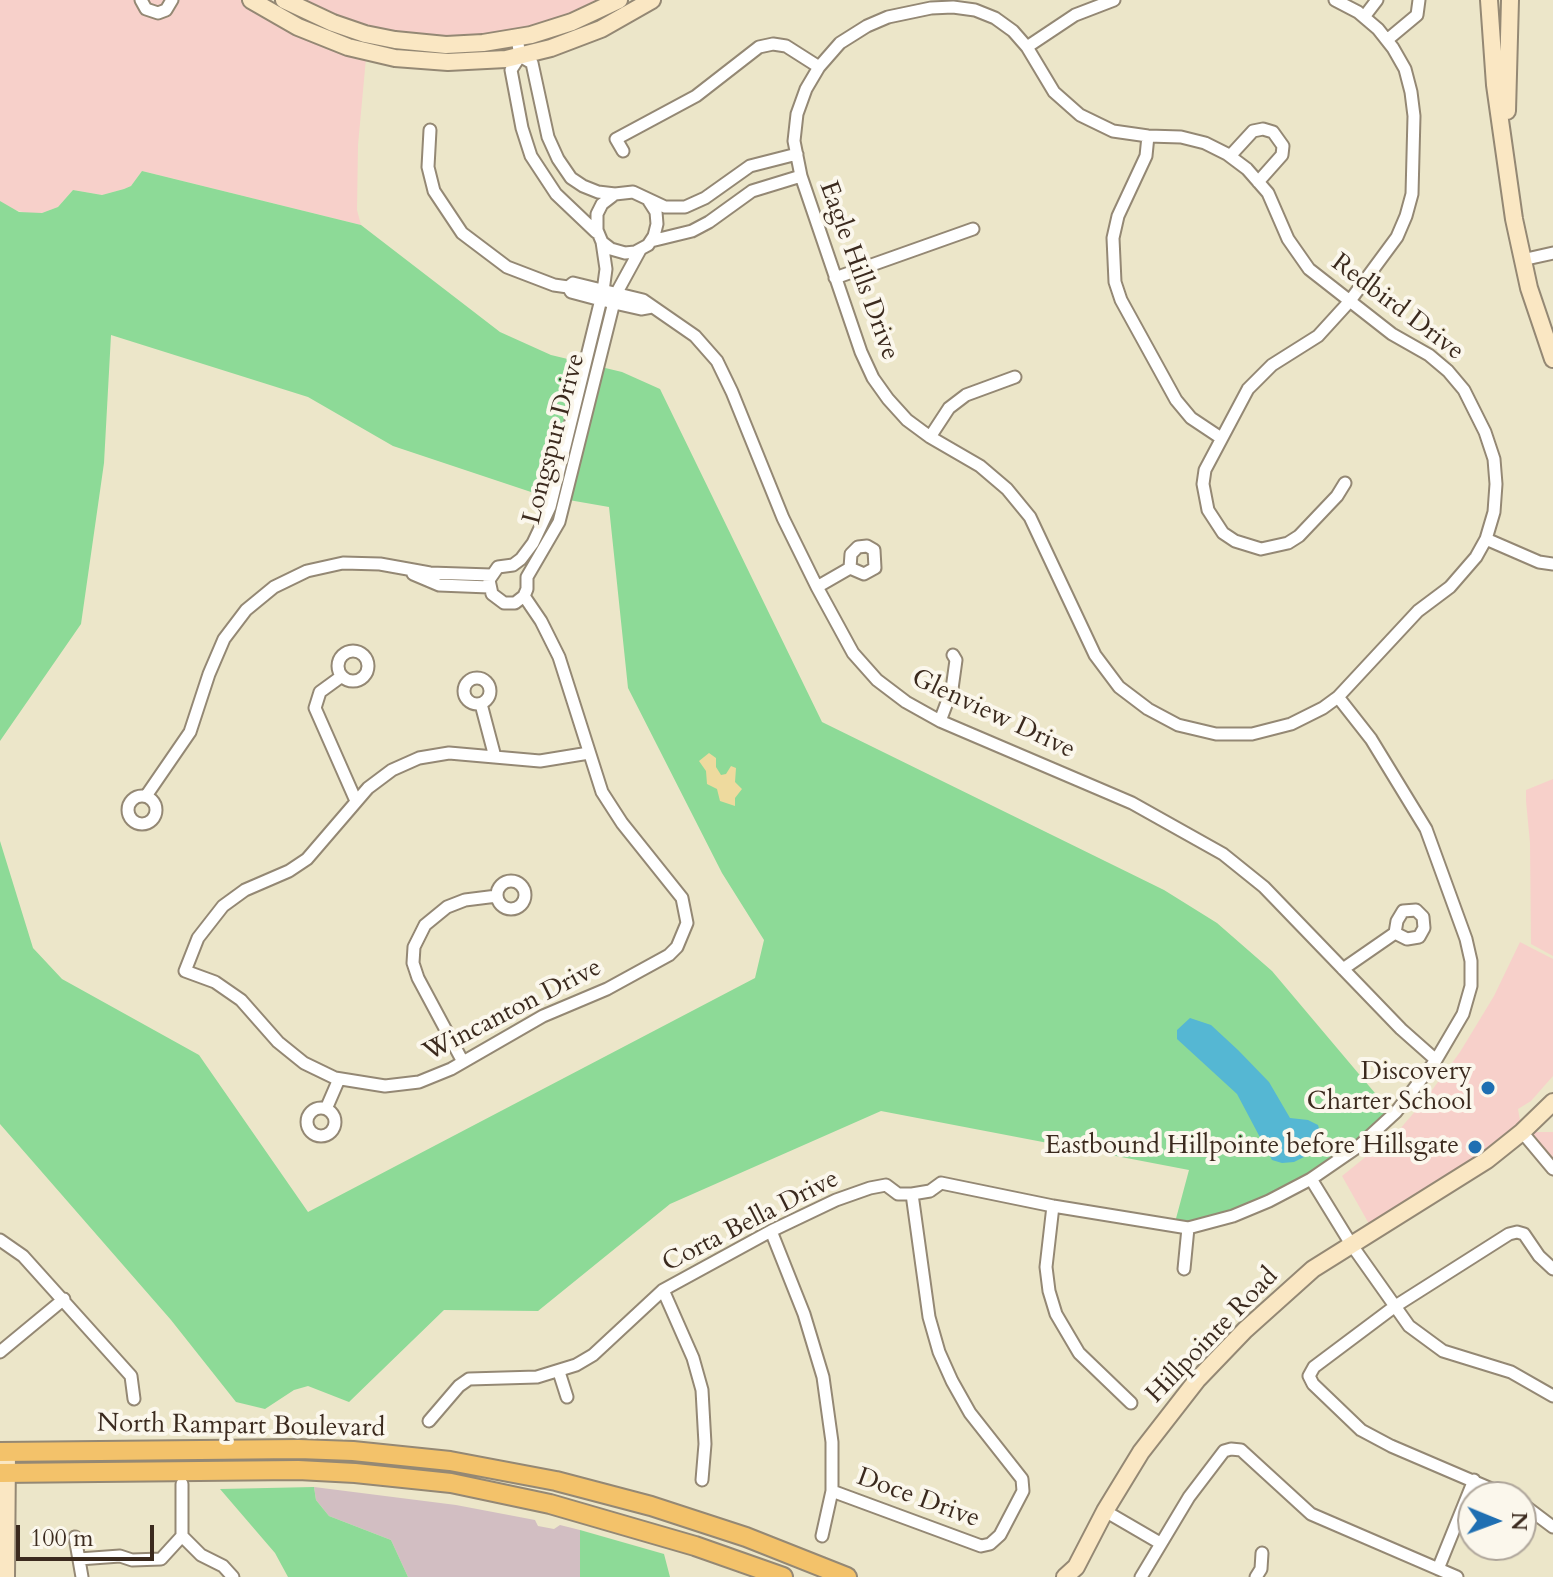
<!DOCTYPE html>
<style>
body{margin:0}
#map{position:relative;width:1553px;height:1577px;overflow:hidden;background:#ece6c9;font-family:Cardo,serif}
canvas{display:block}
.north{position:absolute;left:1457px;top:1481px;width:80px;height:80px;box-sizing:border-box;background:#fbf7ec;border:2px solid #aea59a;border-radius:50%;rotate:91deg;font-size:22px;font-weight:700;line-height:32px;text-align:center;color:#3b2a1e}
.north::after{content:'';display:block;margin:auto;width:28px;height:36px;background:#1f6fb2;clip-path:polygon(50% 0,100% 100%,50% 72%,0 100%)}
.scale{position:absolute;left:16px;top:1525px;width:138px;height:36px;box-sizing:border-box;border:4px solid #3b2a1e;border-top:0;padding-left:10px;font-size:24px;line-height:28px;white-space:nowrap;color:#3b2a1e;-webkit-text-stroke:6px #fbf7ec;paint-order:stroke}
</style>
<div id="map">
<canvas width="1553" height="1577"></canvas>
<div class="north">N</div>
<div class="scale">100 m</div>
</div>
<script>
const ctx = document.querySelector('canvas').getContext('2d');
ctx.lineJoin = 'round';
function fill(path, color) {
  ctx.fillStyle = color;
  ctx.fill(path, 'evenodd');
}
function poly(rows) {
  const path = new Path2D();
  for (const r of rows) {
    if (r.length === 3) {
      path.moveTo(r[0] + r[2], r[1]);
      path.arc(r[0], r[1], r[2], 0, 2 * Math.PI);
      continue;
    }
    path.moveTo(r[0], r[1]);
    for (let i = 2; i < r.length; i += 2) path.lineTo(r[i], r[i + 1]);
  }
  return path;
}
function strokePath(path, color, width, dash) {
  ctx.strokeStyle = color;
  ctx.lineWidth = width;
  ctx.lineCap = dash ? 'butt' : 'round';
  ctx.setLineDash(dash || []);
  ctx.stroke(path);
}
function label(font, color, halo, rows, align = 'center') {
  ctx.font = font + ' Cardo,serif';
  ctx.lineWidth = 8;
  ctx.setLineDash([]);
  ctx.textBaseline = 'middle';
  ctx.strokeStyle = halo;
  ctx.fillStyle = color;
  for (const [text, x, y, turn = 0] of rows) {
    ctx.save();
    ctx.translate(x, y);
    ctx.rotate((+turn || 0) * Math.PI / 180);
    ctx.textAlign = isNaN(turn) ? turn : align;
    if (halo) ctx.strokeText(text, 0, 0);
    ctx.fillText(text, 0, 0);
    ctx.restore();
  }
}
fill(poly([
 [0,0,242,0,366,58,358,145,357,210,361,225,142,171,131,186,124,189,102,195,73,190,58,207,42,213,30,214,8,208,0,201],
 [294,0,615,0,574,21,477,39,397,35,350,23],
 [1553,779,1553,956,1531,944,1530,843,1526,801,1526,790],
 [1520,942,1553,959,1553,1076,1531,1101,1518,1109,1522,1132,1553,1132,1553,1169,1521,1133,1373,1231,1342,1176,1399,1130,1424,1101,1460,1052,1494,996]
]), '#f7d0ca');
fill(poly([
 [314,1487,456,1505,535,1520,538,1526,554,1529,560,1525,580,1530,580,1577,408,1577,391,1540,329,1516,316,1500]
]), '#d2bec2');
fill(poly([
 [142,171,361,225,500,332,551,355,622,372,660,389,822,722,1164,890,1217,923,1272,971,1380,1099,1396,1112,1358,1146,1269,1201,1174,1226,1189,1170,881,1111,670,1204,538,1311,444,1310,349,1402,308,1386,294,1390,265,1409,236,1402,171,1320,0,1124,0,841,33,948,62,979,199,1055,308,1212,755,978,764,940,722,873,628,688,609,507,540,495,393,446,308,397,111,335,104,463,81,624,0,741,0,201,19,212,42,213,58,207,73,190,102,195,124,189,131,186],
 [314,1487,316,1500,329,1516,391,1540,408,1577,288,1577,275,1553,220,1489],
 [580,1530,664,1554,670,1577,580,1577]
]), '#8dda97');
fill(poly([
 [709,753,716,758,716,767,721,775,726,774,731,766,736,768,735,782,742,789,735,798,735,806,720,801,717,789,707,784,706,771,699,761]
]), '#eeda9e');
fill(poly([
 [1190,1018,1211,1025,1238,1050,1269,1082,1290,1118,1308,1120,1318,1125,1322,1138,1312,1153,1294,1162,1282,1163,1272,1160,1237,1094,1177,1039,1177,1030]
]), '#55b7d3');
const street = poly([
 [141,0,146,9,158,13,166,10,172,0],
 [1335,0,1358,12,1378,29,1393,48,1405,69,1411,92,1414,116,1412,194,1406,216,1397,237,1349,302,1318,336,1272,365,1248,389,1205,470,1203,484,1208,510,1223,533,1235,541,1261,549,1288,543,1299,536,1337,496,1345,483],
 [953,7,975,10,995,18,1013,31,1027,47,1054,92,1080,115,1113,131,1148,136,1181,137,1205,143,1227,154,1247,169,1268,193,1288,239,1309,269,1392,334,1429,355,1448,371,1464,390,1485,432,1494,459,1496,484,1494,512,1486,539,1476,557,1450,587,1418,611,1338,697,1323,708,1291,724,1252,734,1216,734,1178,725,1148,709,1119,687,1095,655,1030,517,1007,489,980,466,930,437,907,420,888,399,873,378,861,352,801,176,794,141,797,114,806,89,819,67,840,43,867,26,888,17,931,8,953,7],
 [1364,17,1377,0],
 [517,38,520,56,511,70,522,128,531,156,556,194,596,232],
 [1387,40,1417,15,1419,0],
 [1027,47,1075,15,1114,0],
 [520,56,532,63,548,137,558,159,571,178,583,186,598,192,615,194],
 [430,130,428,167,434,191,462,233,507,267,554,285,568,287,573,283,643,300,695,336,717,361,732,392,783,518,817,587,853,653,877,680,906,702,940,721,1132,803,1223,854,1264,887,1401,1029,1436,1060],
 [1148,136,1146,156,1118,216,1113,238,1115,282,1121,300,1176,400,1191,418,1221,438],
 [623,151,616,139,696,96,759,47,773,44,786,46,819,67],
 [1230,156,1253,131,1263,129,1273,132,1283,146,1282,155,1258,182],
 [649,201,656,212,657,224,654,236,648,245,635,252,625,253,611,249,602,242,597,230,597,214,602,204,615,194,633,192,665,207,685,207,705,198,750,166,797,154],
 [651,241,692,231,709,222,752,191,801,176],
 [602,242,606,269,603,291,550,507,533,543,521,559,513,565,498,567,489,580,492,594,504,603,515,603,524,596,527,589,527,577,559,522,616,294,640,250],
 [1522,260,1553,253],
 [835,278,973,229],
 [568,287,571,292,601,300,641,309,652,307],
 [930,437,949,408,966,395,1015,377],
 [1486,539,1539,562,1553,564],
 [413,574,439,585,489,587],
 [817,587,850,568,851,554,858,547,867,546,874,550,875,568,864,574,850,568],
 [524,596,541,621,559,657,602,792,622,823,682,898,687,923,677,947,669,955,607,989,543,1016,451,1069,419,1082,385,1086,335,1078,304,1063,278,1042,241,1000,215,982,185,971,198,938,223,906,245,890,289,871,307,859,368,788,392,770,419,758,449,753,540,761,589,753],
 [353,666,15],
 [342,676,320,692,315,708,356,801],
 [477,691,13],
 [481,704,495,757],
 [940,721,952,689,956,660,953,655],
 [142,810,14],
 [146,796,190,732,209,674,224,639,246,610,274,587,307,571,343,563,380,564,430,573,491,575],
 [511,895,14],
 [1343,969,1395,933,1397,921,1403,911,1416,910,1423,917,1424,928,1419,937,1407,939,1395,933],
 [463,1062,418,978,413,963,414,947,425,925,447,907,465,900,497,896],
 [321,1122,14],
 [326,1109,339,1079],
 [1522,1132,1553,1169],
 [1311,1179,1351,1244,1409,1326,1443,1351,1511,1372,1553,1396],
 [1053,1206,1046,1267,1049,1291,1056,1314,1079,1353,1131,1403],
 [771,1231,804,1314,823,1377,832,1442,832,1491,822,1536],
 [0,1240,23,1256,131,1376,134,1399],
 [1184,1269,1188,1228],
 [663,1290,693,1358,702,1390,705,1444,702,1480],
 [0,1352,64,1299],
 [559,1372,567,1397],
 [429,1421,459,1386,469,1379,537,1377,576,1365,593,1355,663,1290,771,1231,836,1200,870,1188,886,1185,898,1194,912,1194,930,1191,941,1183,1053,1206,1188,1228,1233,1216,1269,1201,1311,1179,1359,1146,1396,1112,1436,1060,1463,1014,1471,986,1471,961,1466,939,1426,829,1371,739,1338,697],
 [832,1491,981,1546,990,1544,1000,1535,1023,1491,1022,1479,970,1413,952,1381,939,1352,929,1317,912,1194],
 [1510,1497,1391,1446,1361,1430,1313,1384,1309,1376,1314,1367,1394,1307,1509,1234,1517,1232,1524,1234,1539,1256,1553,1269],
 [1521,1503,1553,1527],
 [1105,1511,1160,1543],
 [182,1536,201,1555,223,1566,233,1577],
 [182,1536,182,1484],
 [75,1537,82,1577],
 [79,1559,120,1556,132,1560,161,1559,182,1536],
 [1438,1569,1474,1480],
 [1141,1577,1189,1497,1224,1451,1231,1449,1241,1450,1311,1514,1457,1577],
 [1256,1577,1261,1569,1262,1553]
]);
const secondary = poly([
 [251,0,298,27,348,47,395,58,448,62,506,59,551,48,601,29,652,0],
 [284,0,333,23,365,34,395,40,446,45,483,43,531,35,572,22,619,0],
 [1489,0,1495,85,1514,219,1529,288,1553,359],
 [1507,111,1510,0],
 [6,1577,7,1452],
 [1065,1577,1076,1567,1105,1511,1141,1452,1197,1380,1245,1330,1313,1269,1487,1160,1522,1132,1553,1102]
]);
const primary = poly([
 [0,1452,299,1449,353,1451,450,1461,556,1481,651,1506,746,1537,847,1577],
 [0,1473,298,1470,355,1473,451,1483,550,1504,695,1546,783,1577]
]);
strokePath(street, '#948874', 15);
strokePath(secondary, '#948874', 20);
strokePath(primary, '#948874', 22);
strokePath(street, '#fff', 11);
strokePath(secondary, '#fae7c3', 16);
strokePath(primary, '#f3c26a', 18);
for (const [x, y, r, color] of [
 [1488,1088,8,"#1f6fb2"],
 [1475,1147,8,"#1f6fb2"]
]) {
  const dot = new Path2D();
  dot.arc(x, y, r, 0, 2 * Math.PI);
  ctx.fillStyle = color;
  ctx.fill(dot);
  strokePath(dot, '#fbf7ec', 3);
}
label('26px', '#3b2a1e', '#fbf7ec', [
 ["Eagle Hills Drive",858,271,70],
 ["Redbird Drive",1397,308,37],
 ["Longspur Drive",555,439,-75],
 ["Glenview Drive",993,715,25],
 ["Wincanton Drive",513,1011,-27],
 ["Corta Bella Drive",751,1222,-27],
 ["Hillpointe Road",1213,1336,-46],
 ["North Rampart Boulevard",241,1427,1],
 ["Doce Drive",918,1499,20]
]);
label('26px', '#3b2a1e', '#fbf7ec', [
 ["Discovery",1472,1073],
 ["Charter School",1472,1103],
 ["Eastbound Hillpointe before Hillsgate",1459,1147]
], 'right');
</script>
